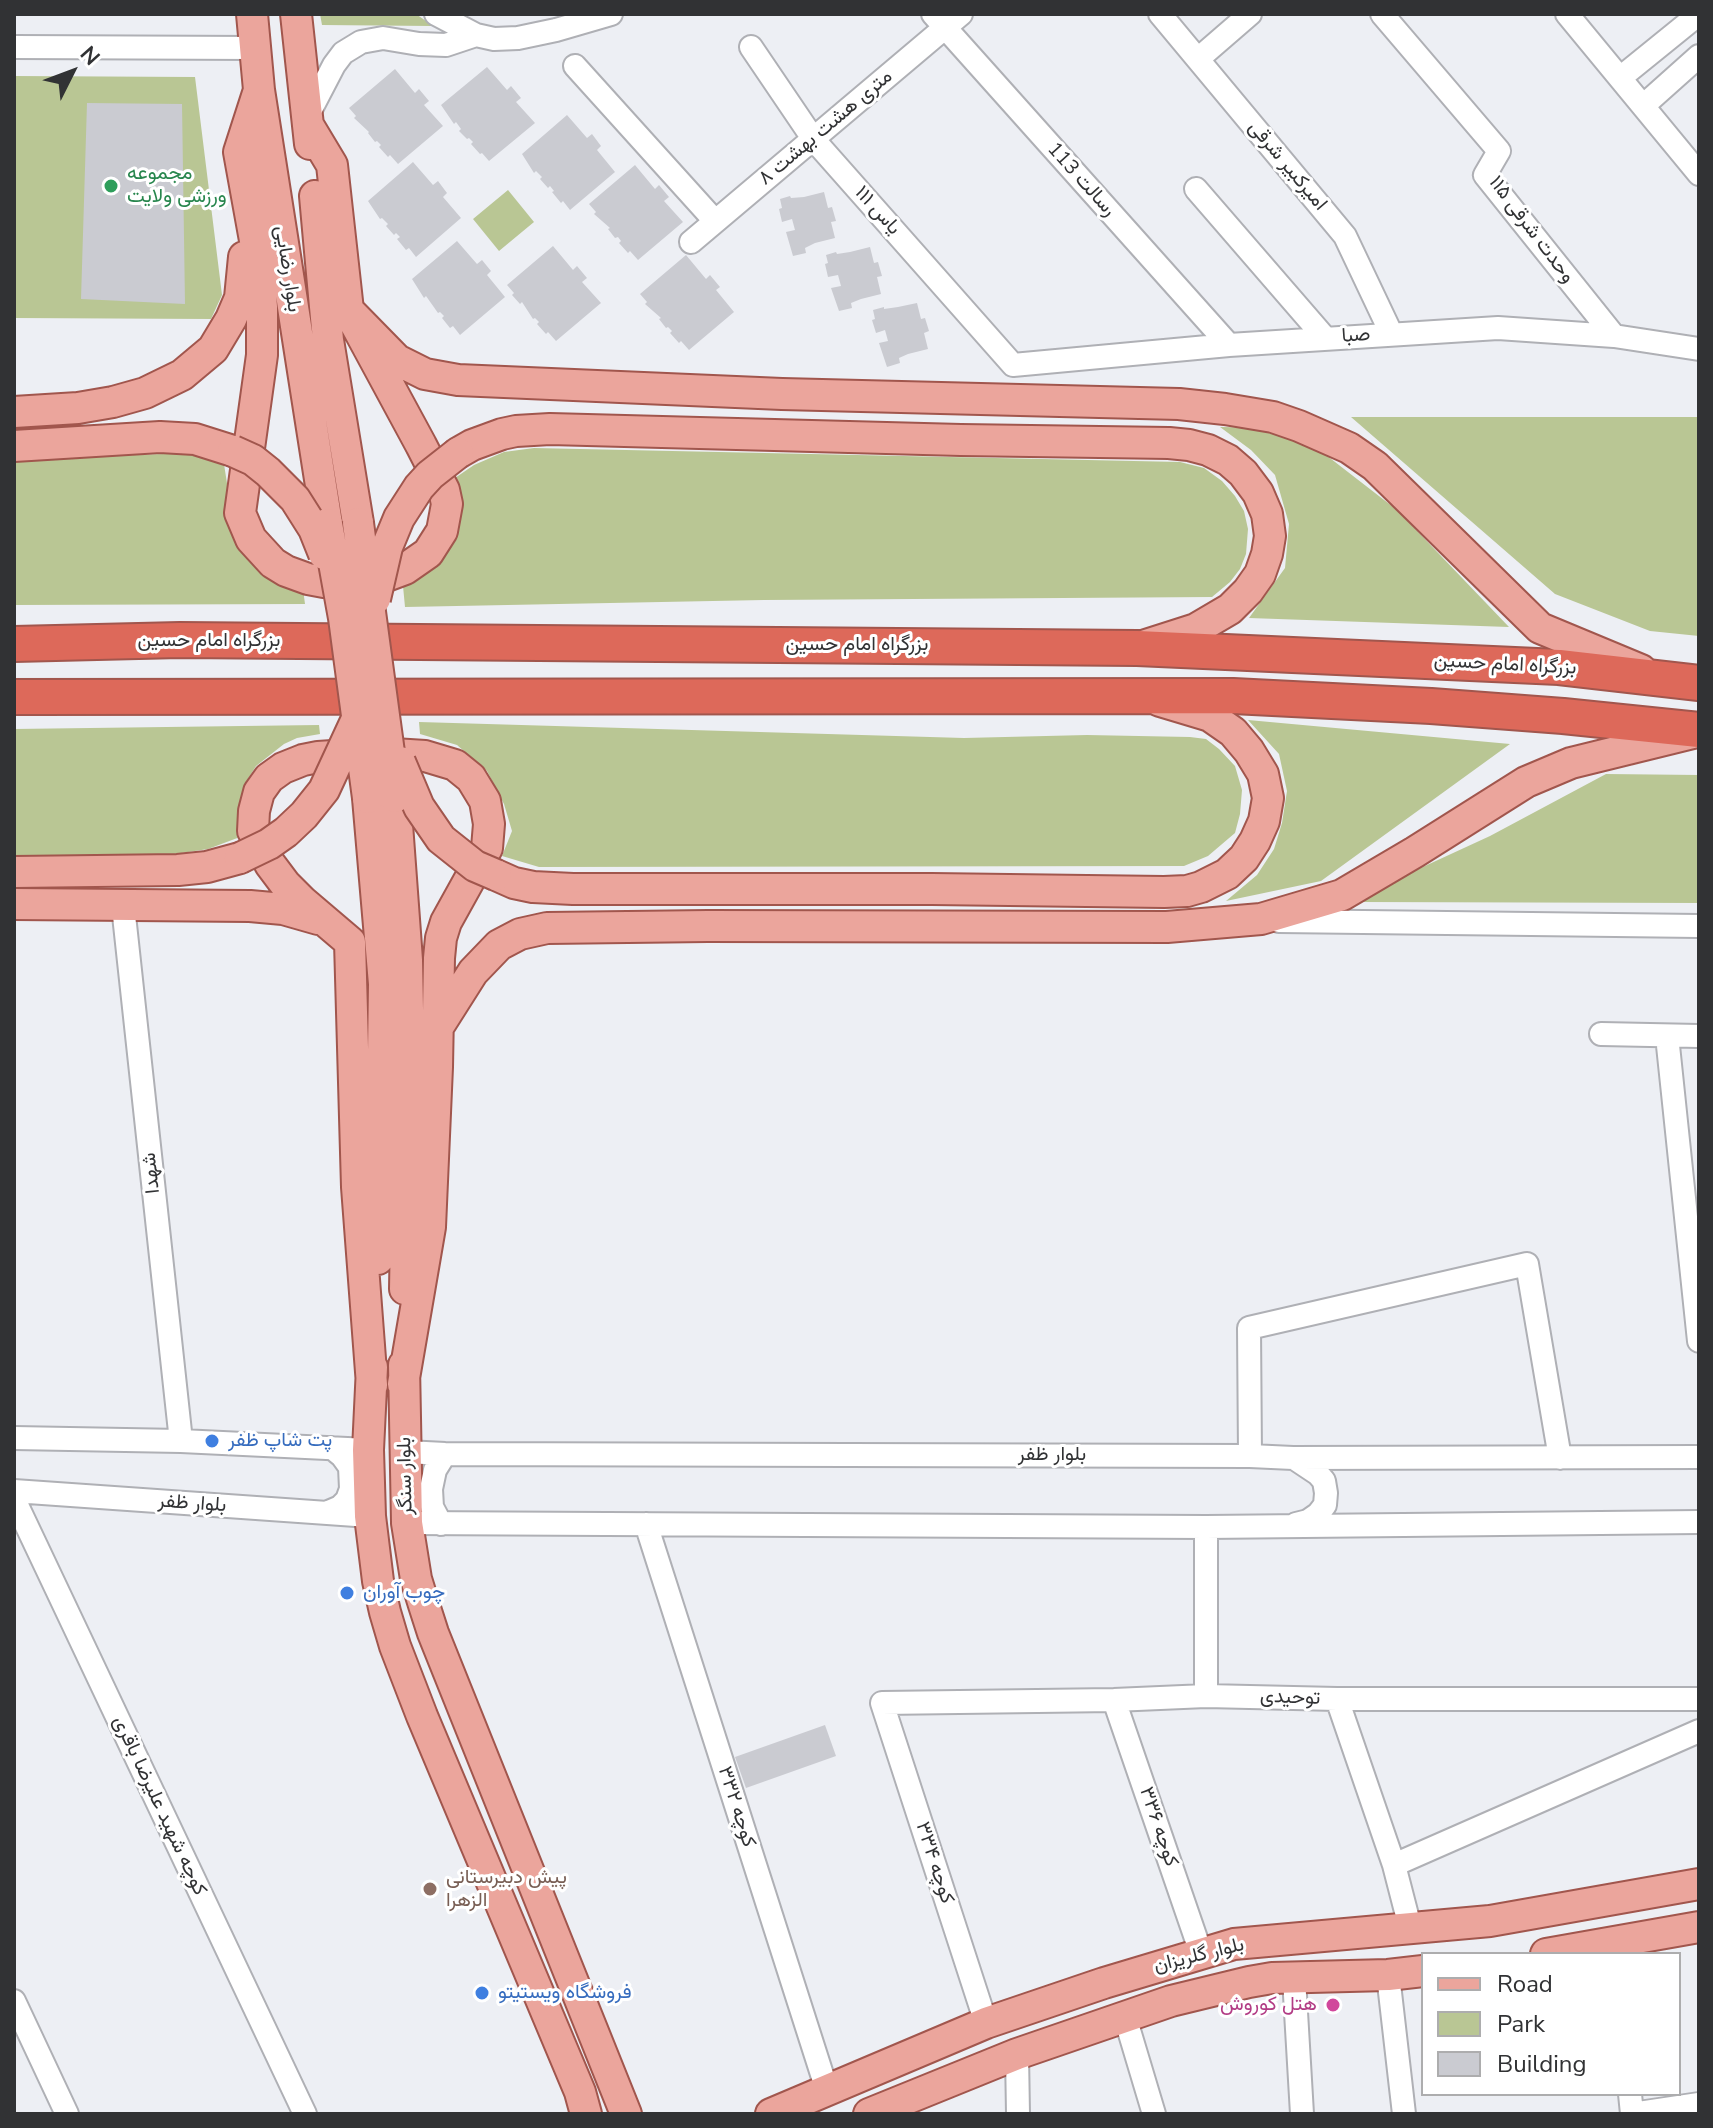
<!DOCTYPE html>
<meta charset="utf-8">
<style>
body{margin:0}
#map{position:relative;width:1713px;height:2128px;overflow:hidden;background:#edeff4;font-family:"Nunito Sans",sans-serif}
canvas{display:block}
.frame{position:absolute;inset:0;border:16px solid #313234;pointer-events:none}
.legend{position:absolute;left:1421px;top:1952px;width:260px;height:144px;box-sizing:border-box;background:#fff;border:2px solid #adadae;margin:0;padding:10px 14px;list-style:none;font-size:24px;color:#313234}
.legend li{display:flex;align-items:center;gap:16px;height:40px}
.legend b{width:40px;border:2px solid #adadae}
.north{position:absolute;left:32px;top:32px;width:80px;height:80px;-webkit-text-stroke:6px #fff;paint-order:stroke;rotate:48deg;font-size:22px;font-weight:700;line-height:32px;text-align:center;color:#313234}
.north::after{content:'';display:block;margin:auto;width:28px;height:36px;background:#313234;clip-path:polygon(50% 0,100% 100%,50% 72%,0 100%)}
</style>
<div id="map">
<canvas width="1713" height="2128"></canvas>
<div class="frame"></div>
<ul class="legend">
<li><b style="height:10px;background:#eba59c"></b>Road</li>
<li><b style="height:22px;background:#b9c694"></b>Park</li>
<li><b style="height:22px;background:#cacbd1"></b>Building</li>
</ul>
<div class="north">N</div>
</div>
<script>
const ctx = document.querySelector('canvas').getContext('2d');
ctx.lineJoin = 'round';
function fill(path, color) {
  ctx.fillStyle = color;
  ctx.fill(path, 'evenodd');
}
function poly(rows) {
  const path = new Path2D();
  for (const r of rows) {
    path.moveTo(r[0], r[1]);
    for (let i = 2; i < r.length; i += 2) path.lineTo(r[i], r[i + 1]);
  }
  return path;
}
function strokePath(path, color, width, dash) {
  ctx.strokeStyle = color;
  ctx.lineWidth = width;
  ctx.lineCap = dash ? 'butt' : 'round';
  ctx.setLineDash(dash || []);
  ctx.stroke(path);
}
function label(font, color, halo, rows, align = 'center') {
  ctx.font = font + ' "Nunito Sans",Vazirmatn,sans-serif';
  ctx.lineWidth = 6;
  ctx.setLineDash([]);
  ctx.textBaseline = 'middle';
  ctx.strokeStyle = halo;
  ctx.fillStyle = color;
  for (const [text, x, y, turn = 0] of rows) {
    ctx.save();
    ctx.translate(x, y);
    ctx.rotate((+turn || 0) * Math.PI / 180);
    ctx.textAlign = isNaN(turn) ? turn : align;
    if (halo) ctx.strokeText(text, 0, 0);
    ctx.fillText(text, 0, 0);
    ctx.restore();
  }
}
fill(poly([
 [320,14,416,14,433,26,322,25],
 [14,76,195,77,222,295,211,319,14,318],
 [508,190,534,222,499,251,473,219],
 [1351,417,1699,417,1699,636,1650,631,1555,594],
 [1220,427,1283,428,1326,455,1397,510,1509,627,1249,618,1285,568,1289,524,1275,475,1251,450],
 [534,448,1180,462,1204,468,1222,481,1235,496,1244,511,1248,529,1246,554,1240,569,1230,582,1212,597,764,600,405,607,403,586,420,578,440,562,451,544,459,519,455,478,474,465,504,452],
 [192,453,224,464,233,522,303,589,305,604,14,605,14,461,76,457],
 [1248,720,1510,744,1321,881,1226,901,1257,875,1274,849,1282,823,1287,791,1279,754],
 [419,722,964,738,1087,735,1190,737,1206,739,1219,749,1235,766,1242,790,1240,814,1235,833,1208,856,1184,866,539,867,502,856,512,831,504,804,487,771,457,745,420,734],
 [319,725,320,734,297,738,284,744,256,766,246,782,242,796,238,817,240,837,208,849,175,854,14,858,14,729],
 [1606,774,1699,775,1699,903,1361,902,1375,894,1375,889,1490,836]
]), '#b9c694');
fill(poly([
 [487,67,507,90,511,86,521,98,516,102,535,123,489,161,482,153,480,154,471,144,473,142,469,138,467,139,459,131,461,129,456,122,454,124,441,105],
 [395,69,415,93,419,89,429,101,424,105,443,126,398,164,390,155,388,157,379,147,381,145,377,141,375,142,368,133,369,132,354,118,356,116,349,108],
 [87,103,182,104,185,304,81,299],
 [567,115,587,138,592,134,601,146,597,150,615,172,570,210,563,201,561,203,552,192,554,191,550,186,548,188,540,179,542,177,536,171,534,173,522,154],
 [413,162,433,185,438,181,447,193,443,197,461,218,416,257,409,248,406,250,397,239,400,237,396,233,394,235,386,226,388,224,382,218,380,219,368,201],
 [635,165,655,189,659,185,669,197,664,201,683,222,638,260,630,251,628,253,619,243,621,241,618,237,615,238,608,229,610,228,594,214,596,212,589,204],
 [824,192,828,208,832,207,836,221,831,222,835,238,815,243,805,248,806,253,793,256,786,232,795,230,792,219,782,222,779,209,782,208,780,199,790,196,791,198,804,197],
 [457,241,477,264,482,260,491,271,487,275,505,297,460,335,453,326,450,328,442,318,444,316,440,312,438,313,426,296,424,298,412,279],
 [553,246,573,270,577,266,587,278,582,282,601,303,556,341,548,332,546,334,537,324,539,322,535,318,533,319,522,302,520,304,512,295,514,293,507,285],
 [870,247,874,263,878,262,882,276,877,277,881,294,861,299,851,303,852,308,839,311,831,288,841,286,838,275,828,277,825,264,828,263,826,255,836,252,837,254,850,252],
 [686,255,706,279,710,275,720,287,716,290,734,312,689,350,681,341,679,343,670,333,672,331,668,327,666,328,659,319,661,318,645,304,647,302,640,294],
 [917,303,921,319,925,318,929,331,924,333,928,349,908,354,899,358,900,363,887,367,879,343,888,341,885,330,876,333,872,320,875,319,873,310,884,307,884,309,898,307],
 [825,1725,836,1756,746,1788,735,1757]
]), '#cacbd1');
const minor = poly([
 [436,14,476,35,494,39,518,38,556,30,611,14],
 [933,14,1229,345],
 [1160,14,1345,236,1391,333],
 [1382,14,1499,151,1485,175,1614,336],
 [1567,14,1699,174],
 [14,47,255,48],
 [751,47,814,140,1013,365,1229,345,1498,328,1614,336,1699,349],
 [1198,59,1250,14],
 [575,66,715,221],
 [1620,78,1699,14],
 [1643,106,1699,56],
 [308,115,334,65,343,53,361,42,383,38,419,44,446,45,476,35],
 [1196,189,1325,338],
 [691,242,961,14],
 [123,906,181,1441],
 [1279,921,1699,926],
 [1601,1034,1699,1036],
 [1667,1036,1699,1341],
 [14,1438,181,1441,368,1450],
 [406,1452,445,1454,1250,1456,1293,1458,1699,1457],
 [1250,1456,1249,1328,1527,1264,1560,1458],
 [1294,1458,1318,1474,1324,1481,1326,1493,1325,1505,1318,1514,1308,1521,1296,1524],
 [14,1491,370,1516],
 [14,1499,305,2114],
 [326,1513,340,1507,347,1500,351,1489,350,1467,342,1456,332,1448],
 [407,1523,1206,1527,1699,1522],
 [441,1524,432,1507,431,1489,435,1470,445,1454],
 [646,1524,827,2090],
 [1206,1527,1206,1696],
 [1337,1699,1394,1865,1410,1927],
 [1114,1700,1201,1953],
 [1394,1865,1699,1731],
 [1388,1975,1404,2114],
 [1294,1978,1302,2114],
 [14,2001,67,2114],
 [1125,2017,1154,2114],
 [986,2023,882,1703,1114,1700,1206,1696,1337,1699,1699,1699],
 [1017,2054,1018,2114],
 [1630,2094,1632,2114],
 [1632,2114,1699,2104]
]);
const major = poly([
 [252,14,259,90,327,524],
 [296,14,310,144],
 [259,90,239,152,258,257,262,307,262,355,240,513,251,539,273,563,286,571,308,579,324,582,355,582,389,575,405,569,428,553,442,531,447,504,444,490,421,445,348,310,332,165,308,125],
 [315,196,328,340,358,523],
 [348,310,397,360,425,374,458,380,782,394,1179,404,1225,409,1273,417,1299,426,1349,448,1375,466,1540,628,1641,670],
 [14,412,78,408,113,402,145,393,182,375,213,349,231,319,240,298,244,257],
 [14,446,160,437,195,439,233,451],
 [458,453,472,445,502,434,516,431,550,429,961,440,1169,443,1189,445,1208,450,1228,460,1243,473,1258,493,1267,514,1270,536,1267,554,1260,574,1248,591,1230,609,1196,629,1146,645],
 [395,797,407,960,409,1057,405,1289],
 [368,798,384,984,381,1194,378,1259],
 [14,872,178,870,207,867,240,858],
 [496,875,514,883,533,887,573,889,932,889,1164,892,1187,891,1201,887,1227,874,1244,858,1255,841,1264,821,1268,798,1263,774,1249,751,1233,732,1210,716,1160,701],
 [14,904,250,906,283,909,318,919],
 [440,1024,473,972,499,945,520,934,547,928,708,926,1167,927,1261,919,1342,895,1415,852,1526,782,1571,763,1693,733],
 [404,1365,407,1523,416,1579,424,1605,433,1633,626,2114],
 [372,1367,368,1450,370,1516,378,1581,385,1612,395,1646,422,1716,580,2092,586,2114],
 [372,1385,357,1187,350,942,303,902,285,884,270,864,253,831,254,811,259,792,269,778,283,768,303,760,318,757,378,753,425,756,455,765,471,778,485,801,489,824,487,848,446,922,441,938,439,958,437,1067,430,1227,403,1384],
 [1546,1954,1699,1927],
 [771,2114,986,2023,1104,1983,1234,1944,1490,1921,1699,1884],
 [869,2114,1017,2054,1171,2001,1249,1982,1272,1978,1388,1975,1423,1971]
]);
const highway = poly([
 [14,644,180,640,1137,648,1559,667,1699,683],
 [14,697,1233,696,1431,706,1563,716,1699,730]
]);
strokePath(minor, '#afb0b5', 26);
strokePath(major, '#a1564d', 34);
strokePath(highway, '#a1564d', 38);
strokePath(minor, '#fff', 22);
strokePath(major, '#eba59c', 30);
strokePath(highway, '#dd695a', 34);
const majorBridge = poly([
 [233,451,253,460,268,472,295,499,314,529,324,554],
 [358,523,395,797],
 [327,524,344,618,368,798],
 [375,599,387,547,399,518,419,487,430,475,458,453],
 [400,762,419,807,441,839,475,866,496,875],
 [240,858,269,844,286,832,304,815,324,790,356,721]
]);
strokePath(majorBridge, '#a1564d', 34, []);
strokePath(majorBridge, '#eba59c', 30);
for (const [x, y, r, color] of [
 [111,186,8,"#2e9e5b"],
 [212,1441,8,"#3f7fe0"],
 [347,1593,8,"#3f7fe0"],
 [430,1889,8,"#8d6e63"],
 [482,1993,8,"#3f7fe0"],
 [1333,2005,8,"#d1479c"]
]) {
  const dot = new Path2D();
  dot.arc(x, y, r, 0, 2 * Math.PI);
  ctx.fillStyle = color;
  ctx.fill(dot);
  strokePath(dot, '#fff', 3);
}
label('20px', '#313234', '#fff', [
 ["۸ متری هشت بهشت",826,128,-40],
 ["امیرکبیر شرقی",1287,166,50],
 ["رسالت 113",1081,180,48],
 ["یاس ۱۱۱",877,211,48],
 ["۱۱۵ وحدت شرقی",1531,230,53],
 ["بلوار رضایی",287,269,81],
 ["صبا",1356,336,-4],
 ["بزرگراه امام حسین",209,641],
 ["بزرگراه امام حسین",857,645],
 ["بزرگراه امام حسین",1505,665,3],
 ["شهدا",152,1173,-96],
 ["بلوار ظفر",1052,1455],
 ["بلوار سنگر",406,1476,-91],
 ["بلوار ظفر",192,1504,4],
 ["توحیدی",1290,1698,2],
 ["کوچه شهید علیرضا باقری",159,1806,65],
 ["کوچه ۳۳۲",736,1807,72],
 ["کوچه ۳۳۶",1158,1827,71],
 ["کوچه ۳۳۴",934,1863,72],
 ["بلوار گلریزان",1199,1956,-14]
]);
label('20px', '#27864d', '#fff', [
 ["مجموعه",127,174],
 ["ورزشی ولایت",127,197]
], 'left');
label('20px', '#366cbe', '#fff', [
 ["پت شاپ ظفر",228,1441],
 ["چوب آوران",363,1593],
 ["فروشگاه ویستیتو",498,1993]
], 'left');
label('20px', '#785e54', '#fff', [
 ["پیش دبیرستانی",446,1878],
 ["الزهرا",446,1901]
], 'left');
label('20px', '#b23c85', '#fff', [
 ["هتل کوروش",1317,2005]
], 'right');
</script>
